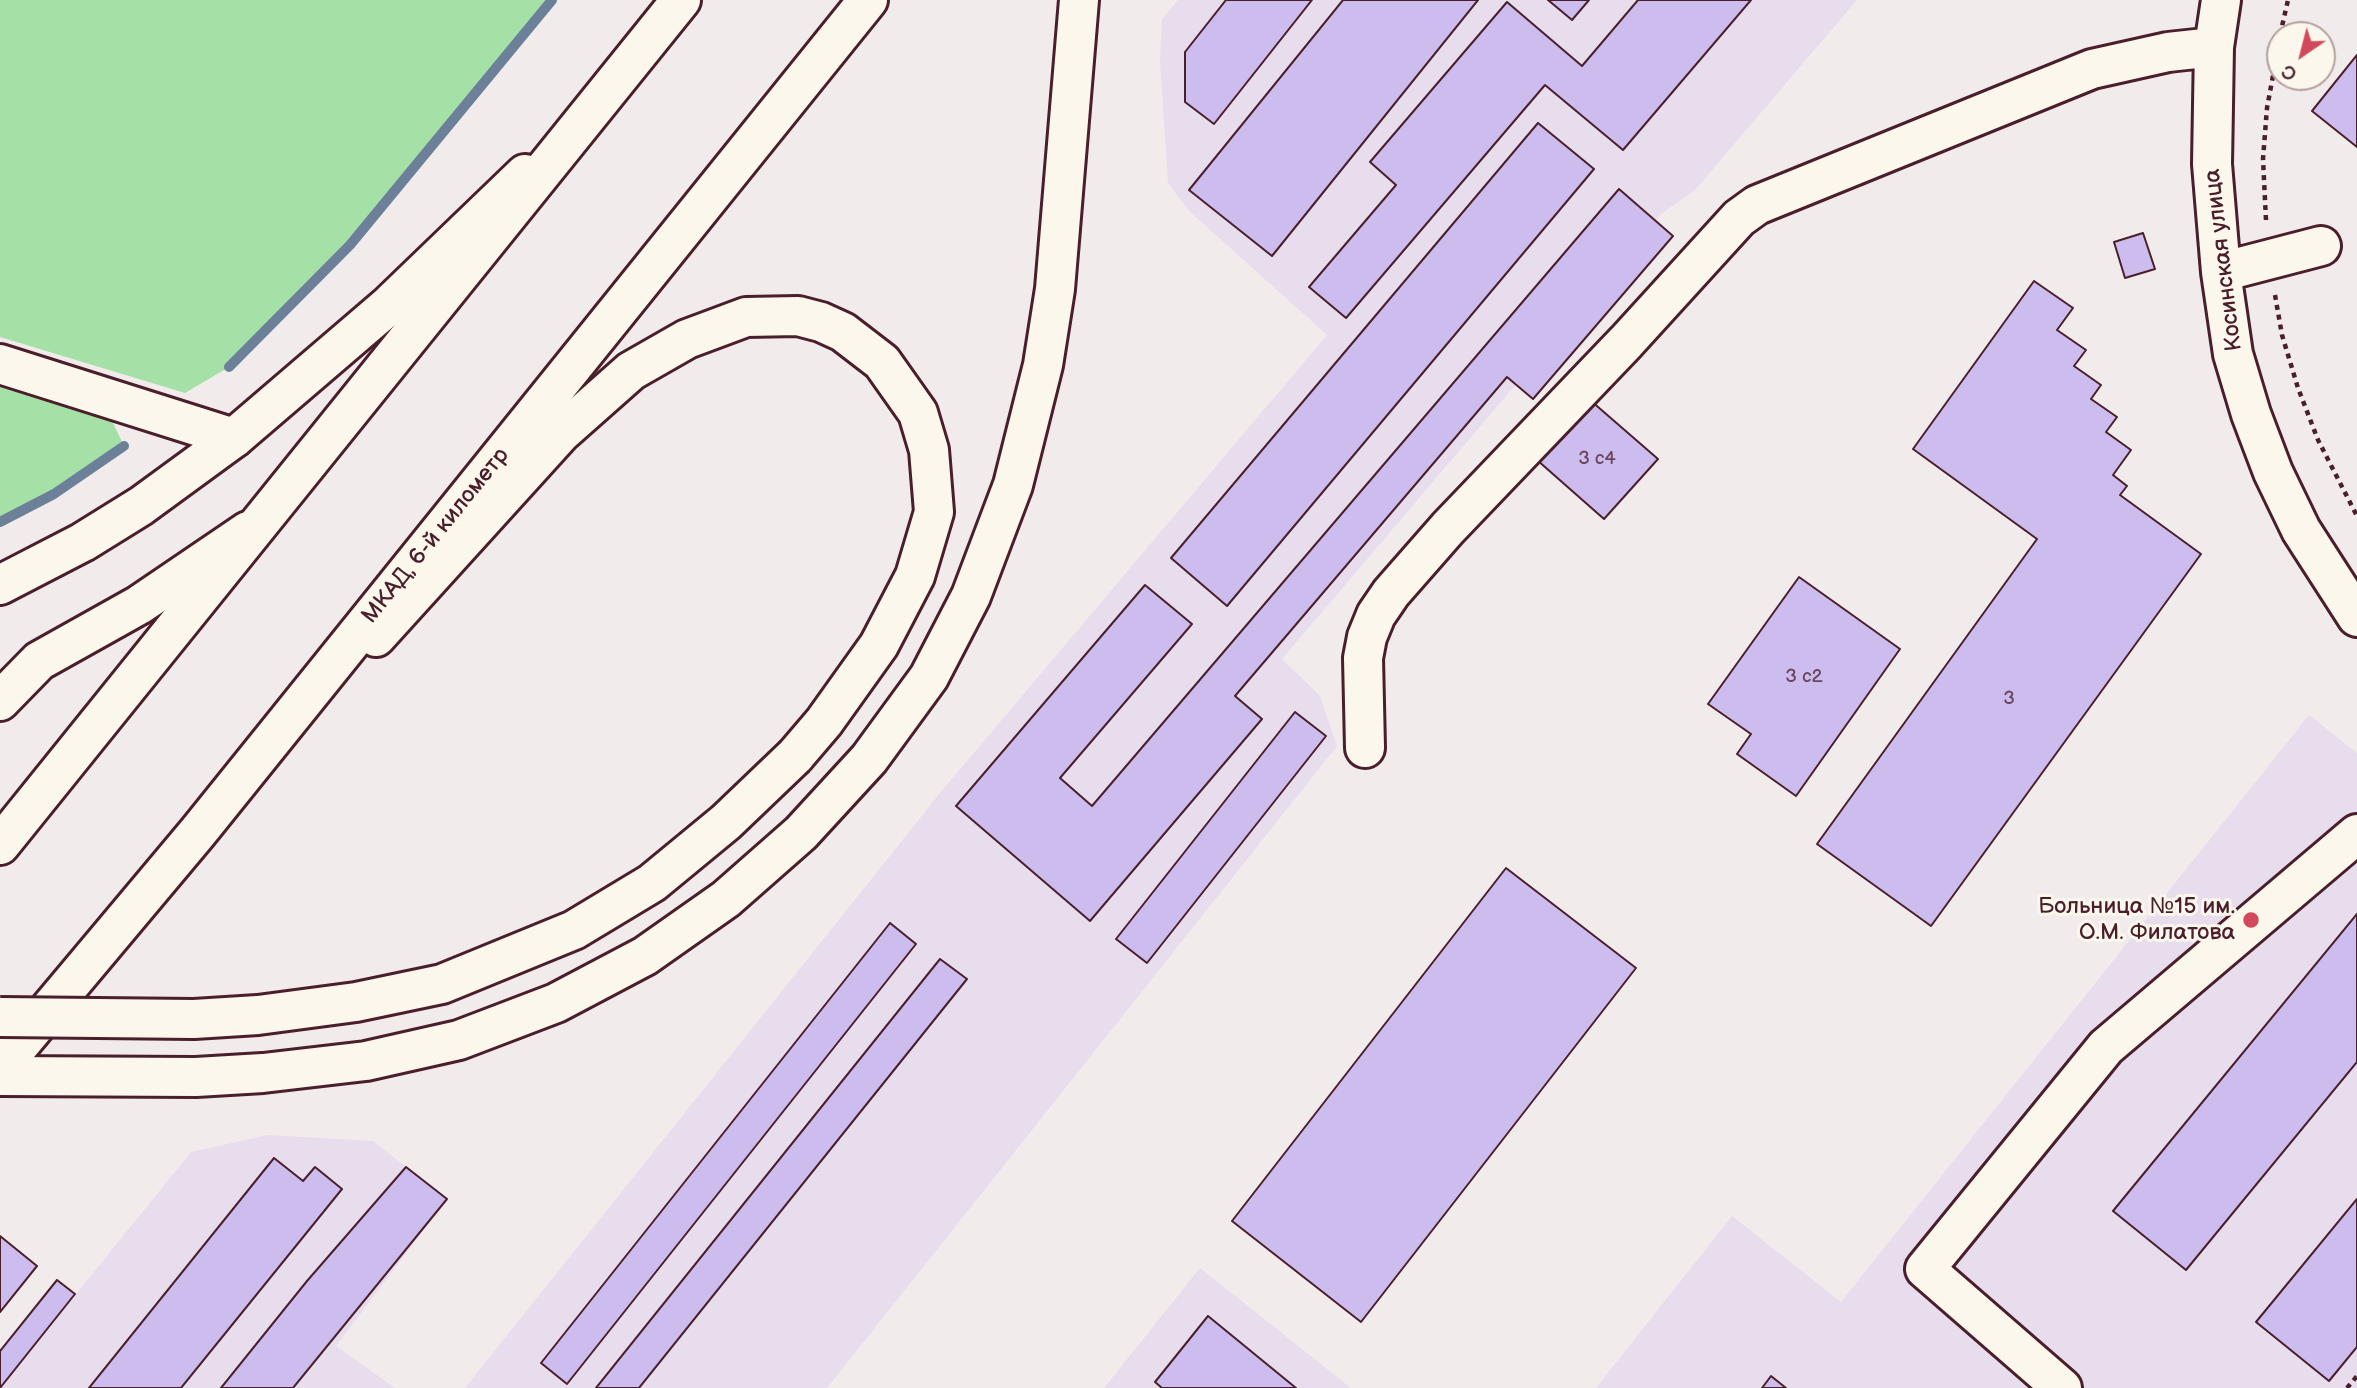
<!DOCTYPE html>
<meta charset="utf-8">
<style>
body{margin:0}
#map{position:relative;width:2357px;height:1388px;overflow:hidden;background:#f2ebec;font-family:"Balsamiq Sans",sans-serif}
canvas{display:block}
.north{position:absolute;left:2266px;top:21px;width:70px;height:70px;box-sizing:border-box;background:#fbf7ec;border:2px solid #b4a19f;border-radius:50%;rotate:215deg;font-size:19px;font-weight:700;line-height:28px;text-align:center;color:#4a1f2b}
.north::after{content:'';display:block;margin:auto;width:24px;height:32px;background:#d1495b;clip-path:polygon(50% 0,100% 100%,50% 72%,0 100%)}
</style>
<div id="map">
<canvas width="2357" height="1388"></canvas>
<div class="north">С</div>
</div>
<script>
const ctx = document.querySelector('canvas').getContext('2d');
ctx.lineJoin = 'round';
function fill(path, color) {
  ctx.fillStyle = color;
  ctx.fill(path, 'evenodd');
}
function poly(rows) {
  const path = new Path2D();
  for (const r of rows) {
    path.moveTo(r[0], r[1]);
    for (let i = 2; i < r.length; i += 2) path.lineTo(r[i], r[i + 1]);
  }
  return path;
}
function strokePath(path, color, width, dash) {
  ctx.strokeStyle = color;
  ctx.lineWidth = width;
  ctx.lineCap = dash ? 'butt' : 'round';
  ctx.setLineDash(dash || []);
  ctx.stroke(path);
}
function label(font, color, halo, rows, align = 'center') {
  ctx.font = font + ' "Balsamiq Sans",sans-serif';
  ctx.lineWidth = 6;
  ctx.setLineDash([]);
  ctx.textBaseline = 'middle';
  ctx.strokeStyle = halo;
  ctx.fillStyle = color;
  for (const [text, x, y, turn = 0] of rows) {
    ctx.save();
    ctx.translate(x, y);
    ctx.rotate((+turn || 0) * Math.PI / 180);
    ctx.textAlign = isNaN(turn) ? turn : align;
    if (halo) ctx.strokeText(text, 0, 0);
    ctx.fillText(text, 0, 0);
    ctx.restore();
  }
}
fill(poly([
 [1178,0,1857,0,1695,190,1661,214,1282,659,1320,696,1337,746,827,1388,465,1388,940,793,1327,335,1188,210,1168,183,1160,61,1162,19],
 [2309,715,2357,753,2357,1388,1596,1388,1732,1216,1841,1302],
 [268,1135,373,1141,447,1199,336,1346,395,1388,0,1388,191,1152],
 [1200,1268,1351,1388,1104,1388]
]), '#e7dded');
fill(poly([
 [0,0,552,0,350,245,229,367,185,393,0,337],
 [0,383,112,421,124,446,54,494,0,522]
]), '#a5e1a7');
strokePath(poly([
 [229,367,350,245,552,0],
 [0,522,54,494,124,446]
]), '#6c8099', 10);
const building = poly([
 [1226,0,1312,0,1214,124,1185,102,1185,52,1226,0],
 [1343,0,1478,0,1272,256,1189,190,1343,0],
 [1548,0,1589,0,1572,20,1548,0],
 [1638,0,1751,0,1623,150,1545,85,1346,318,1309,287,1396,185,1370,162,1507,2,1582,66,1638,0],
 [2357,55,2357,147,2312,111,2357,55],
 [1538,123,1594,169,1227,606,1171,558,1538,123],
 [1619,189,1673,236,1533,399,1507,377,1235,696,1262,719,1090,921,956,806,1145,585,1192,624,1060,778,1092,806,1619,189],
 [2143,233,2155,269,2125,278,2114,242,2143,233],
 [2034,281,2073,308,2057,330,2086,350,2074,366,2101,385,2091,399,2117,417,2106,432,2131,450,2113,475,2127,486,2120,495,2201,554,1931,926,1817,844,2037,539,1913,449,2034,281],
 [1590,400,1658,459,1604,519,1537,460,1590,400],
 [1799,577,1900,649,1796,796,1737,754,1751,734,1708,704,1799,577],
 [1295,712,1326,736,1147,963,1116,939,1295,712],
 [1506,868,1636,968,1361,1322,1232,1221,1506,868],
 [2357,914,2357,1062,2186,1270,2113,1211,2357,914],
 [890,923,916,944,567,1384,541,1363,890,923],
 [940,959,967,979,639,1388,596,1388,940,959],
 [274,1158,303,1181,315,1167,342,1189,181,1388,89,1388,274,1158],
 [406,1167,447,1199,293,1388,221,1388,307,1281,406,1167],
 [2357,1199,2357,1347,2329,1381,2256,1322,2357,1199],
 [0,1236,37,1266,0,1312,0,1236],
 [57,1280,75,1294,0,1388,0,1351,57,1280],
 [1208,1316,1296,1388,1162,1388,1155,1382,1208,1316],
 [1771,1376,1786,1388,1762,1388,1771,1376]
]);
fill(building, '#ccbdee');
strokePath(building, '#4a1f2b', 2);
const minor = poly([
 [2221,0,2214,47,2212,164,2221,272,2233,354,2251,414,2273,472,2301,530,2357,617],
 [2221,272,2321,246],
 [0,364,234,438],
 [0,701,39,661,139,605,248,531],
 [1365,748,1363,658,1367,637,1376,615,1391,593,1448,528,1626,342,1739,218,1757,205,2092,69,2168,52,2214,47],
 [2062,1388,1925,1269,2106,1047,2357,834]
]);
const major = poly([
 [0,585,83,542,141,506,234,438,388,306,525,174],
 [376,637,561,433,631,371,687,339,746,317,798,316,821,322,843,332,882,362,918,413,929,450,934,512,915,576,879,645,824,722,795,756],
 [0,1076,196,1077,263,1073,366,1061,459,1040,556,1003,645,956,726,899,801,833,869,759,929,677,971,596,1013,485,1043,365,1055,289,1079,0]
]);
const highway = poly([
 [0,845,681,0],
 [0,1068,198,832,868,0]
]);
strokePath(minor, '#4a1f2b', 44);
strokePath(major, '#4a1f2b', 44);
strokePath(highway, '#4a1f2b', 44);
strokePath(poly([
 [2280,35,2288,0],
 [2266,220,2263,159,2267,108,2280,38],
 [2275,295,2282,335,2298,388,2318,440,2357,516],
 [2347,1388,2357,1376]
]), '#4a1f2b', 4.5, [5, 5]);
strokePath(minor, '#fbf7ec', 38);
strokePath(major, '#fbf7ec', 38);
strokePath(highway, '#fbf7ec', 38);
const majorBridge = poly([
 [0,1017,194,1019,258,1015,356,1002,442,984,574,930,652,883,726,822,795,756]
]);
strokePath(majorBridge, '#4a1f2b', 44, []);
strokePath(majorBridge, '#fbf7ec', 38);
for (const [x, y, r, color] of [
 [2251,920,9,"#d1495b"]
]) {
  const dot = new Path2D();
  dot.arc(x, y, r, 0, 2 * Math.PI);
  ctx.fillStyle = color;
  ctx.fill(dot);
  strokePath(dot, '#fbf7ec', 2.5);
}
label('19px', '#6a465c', null, [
 ["3 с4",1597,459],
 ["3 с2",1804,677],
 ["3",2009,699]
]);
label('23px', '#4a1f2b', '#fbf7ec', [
 ["Косинская улица",2224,260,-97],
 ["МКАД, 6-й километр",436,536,-51]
]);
label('23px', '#4a1f2b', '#fbf7ec', [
 ["Больница №15 им.",2235,907],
 ["О.М. Филатова",2235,933]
], 'right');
</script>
